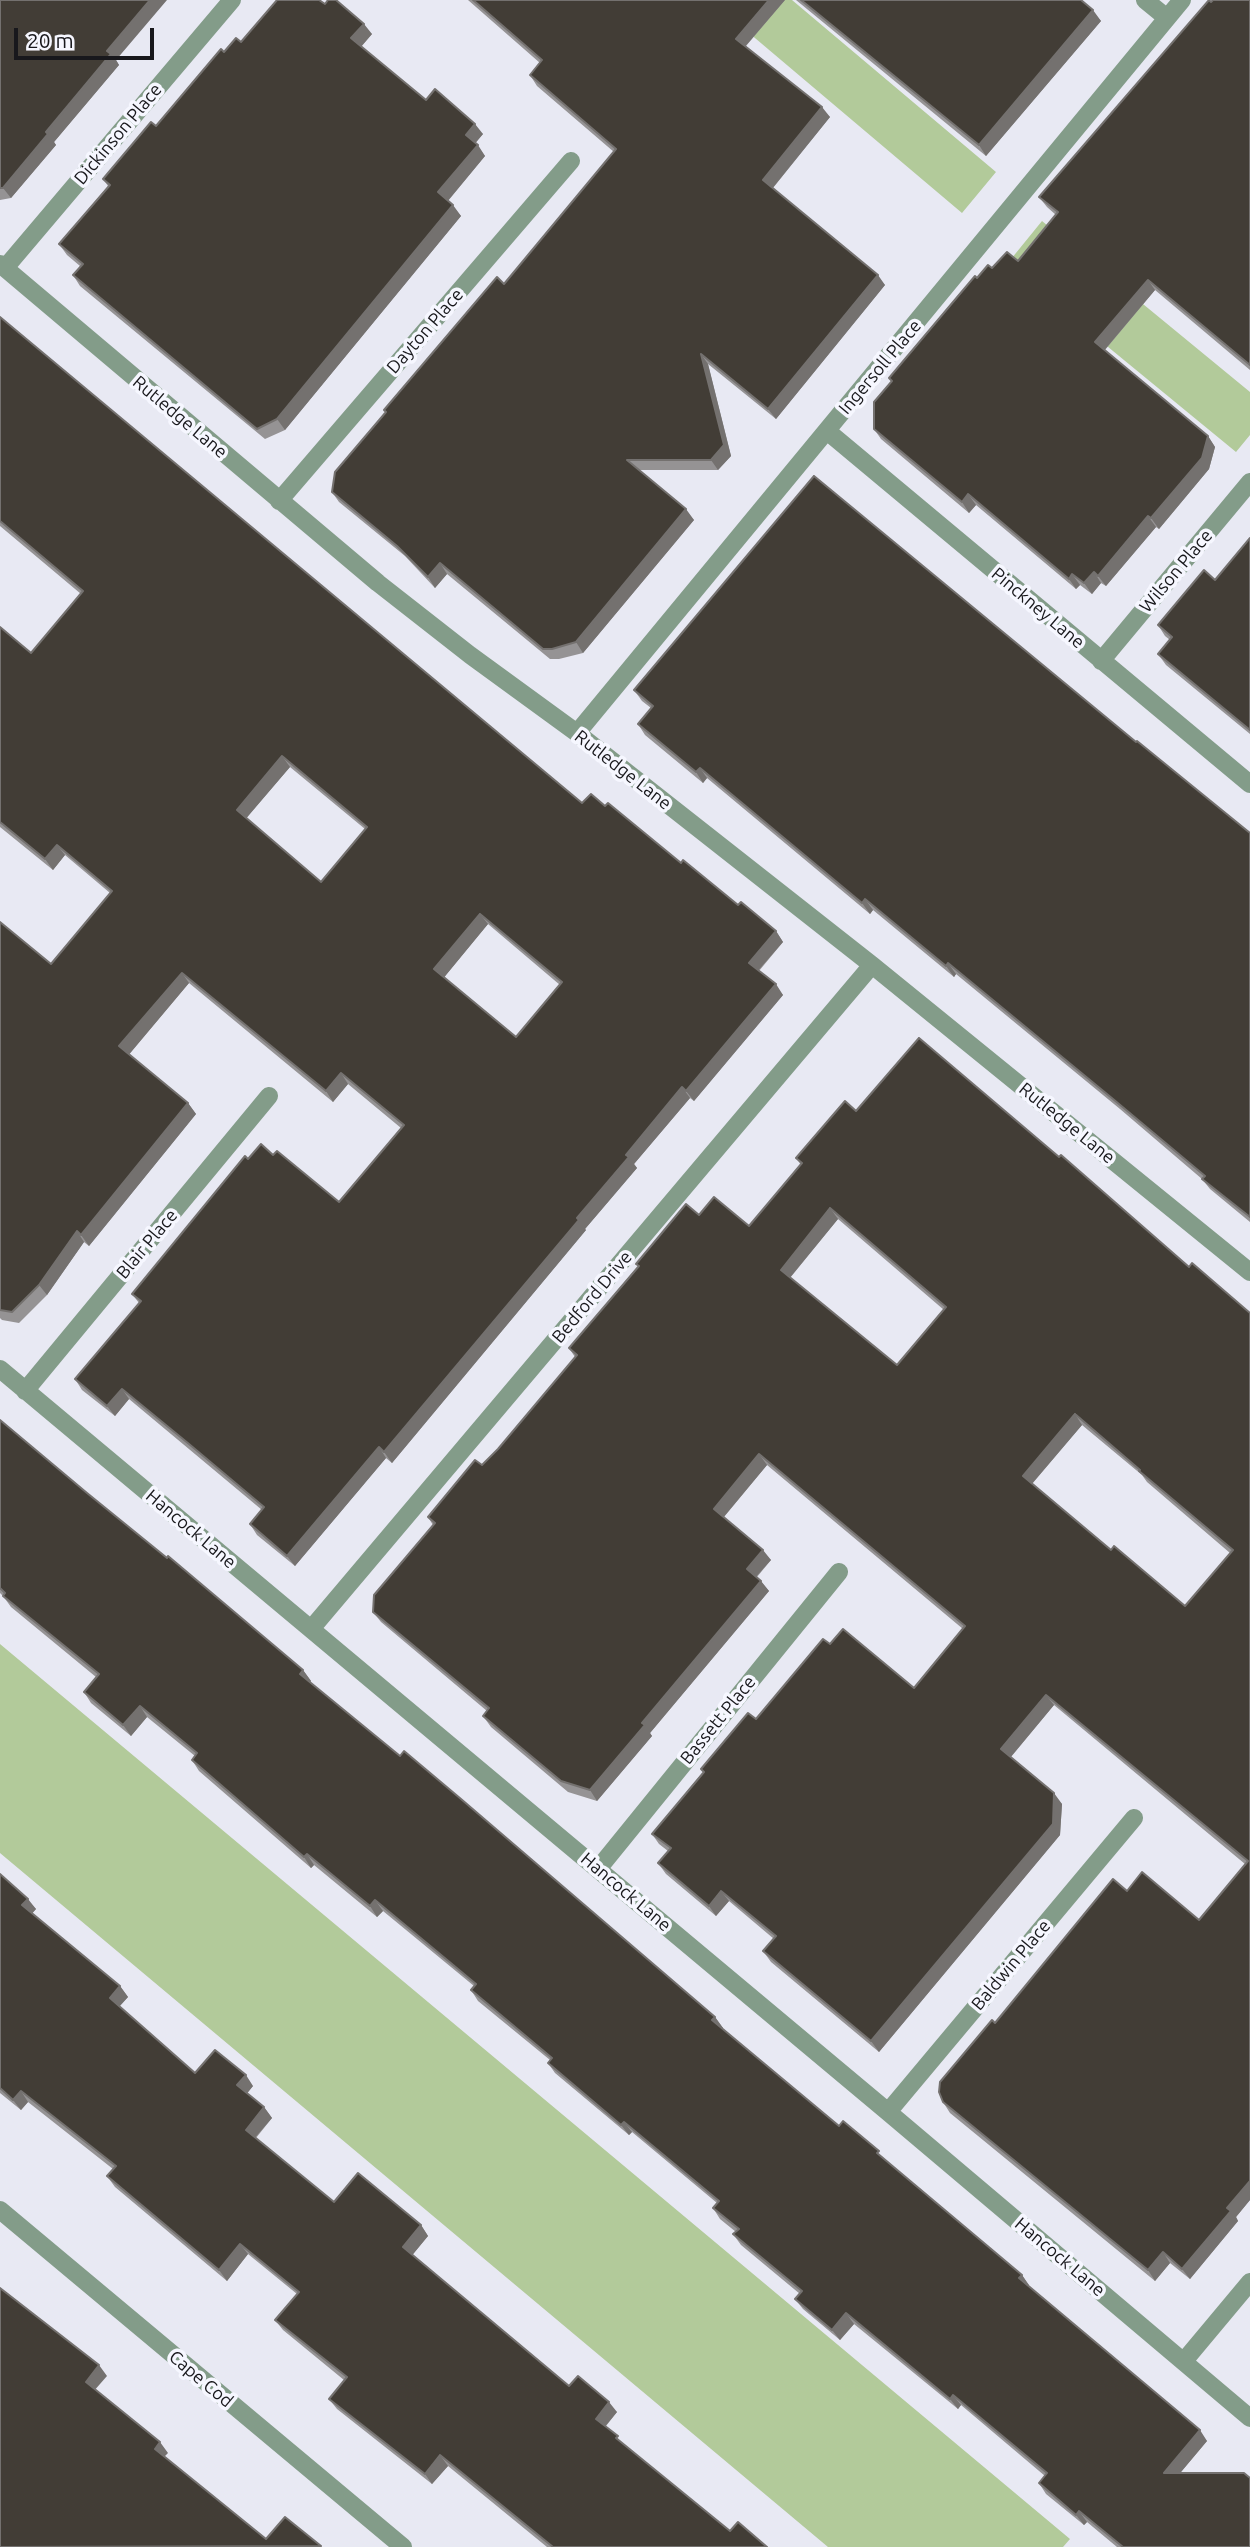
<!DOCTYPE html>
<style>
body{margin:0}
#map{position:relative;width:1250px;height:2547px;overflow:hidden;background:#e8e9f3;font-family:Ubuntu,sans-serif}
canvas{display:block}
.scale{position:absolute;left:14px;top:28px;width:140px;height:32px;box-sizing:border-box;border:4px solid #18181c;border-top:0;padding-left:9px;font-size:21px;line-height:24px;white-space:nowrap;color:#18181c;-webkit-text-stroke:5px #f6f7ff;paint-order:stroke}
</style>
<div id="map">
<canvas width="1250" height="2547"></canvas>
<div class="scale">20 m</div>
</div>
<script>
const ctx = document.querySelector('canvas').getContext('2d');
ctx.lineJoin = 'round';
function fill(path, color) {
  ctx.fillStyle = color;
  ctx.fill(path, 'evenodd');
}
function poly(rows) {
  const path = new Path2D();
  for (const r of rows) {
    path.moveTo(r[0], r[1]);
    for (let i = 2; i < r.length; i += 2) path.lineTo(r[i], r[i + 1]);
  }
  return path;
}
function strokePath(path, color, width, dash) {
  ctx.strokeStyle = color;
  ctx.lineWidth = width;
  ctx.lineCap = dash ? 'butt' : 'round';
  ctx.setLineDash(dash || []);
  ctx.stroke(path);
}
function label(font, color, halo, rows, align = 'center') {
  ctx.font = font + ' Ubuntu,sans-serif';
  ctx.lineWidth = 7;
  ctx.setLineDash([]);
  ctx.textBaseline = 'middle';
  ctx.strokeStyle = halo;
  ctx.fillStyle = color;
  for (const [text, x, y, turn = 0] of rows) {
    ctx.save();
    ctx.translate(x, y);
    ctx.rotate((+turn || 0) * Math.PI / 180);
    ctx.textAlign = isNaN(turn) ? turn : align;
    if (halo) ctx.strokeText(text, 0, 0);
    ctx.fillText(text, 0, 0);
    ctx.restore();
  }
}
fill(poly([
 [710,0,792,0,996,172,962,213],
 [1042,221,1250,392,1250,435,1236,452,1007,264],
 [0,1644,1070,2539,1063,2547,828,2547,0,1853]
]), '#b2ca9a');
strokePath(poly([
 [1145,0,1167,18],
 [0,264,378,583,470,655,577,733,872,965,1250,1272],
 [5,268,232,0],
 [827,431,1250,784],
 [279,501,571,161],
 [1101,661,1250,482],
 [577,733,1182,0],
 [0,1369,888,2112,1250,2418],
 [25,1391,269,1096],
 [311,1629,872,965],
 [598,1869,839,1572],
 [888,2112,1134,1818],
 [0,2210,403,2547],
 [1184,2361,1250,2282]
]), '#839c89', 18);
fill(poly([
 [0,0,116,60,119,65,54,142,56,145,11,198,0,200],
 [468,0,785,0,746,46,830,117,773,188,885,285,776,419,708,364,731,456,718,470,639,470,694,520,583,653,559,659,550,659,447,574,435,588,405,556,339,502,332,492,386,412,384,410,504,284,614,152,537,86,530,75,540,63],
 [796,0,1081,0,1101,21,986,156],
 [1250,0,1250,370,1155,290,1105,350,1208,436,1215,447,1209,469,1159,529,1156,527,1106,586,1101,583,1092,594,1080,585,1076,589,976,505,969,513,881,439,874,429,891,381,889,378,977,278,992,268,1018,261,1056,215,1047,207,1039,197,1211,2],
 [325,4,372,34,361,47,426,100,483,134,475,143,485,156,448,201,461,216,285,430,265,439,80,286,73,275,80,266,67,255,59,244,108,186,103,179,156,126,224,52,241,42],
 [0,317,582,803,605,806,738,905,776,931,783,942,759,971,783,995,694,1101,690,1098,634,1164,637,1168,585,1229,586,1230,392,1463,386,1458,295,1566,257,1535,250,1524,262,1510,129,1399,115,1416,82,1390,75,1379,139,1303,132,1294,248,1159,273,1155,339,1202,401,1128,348,1084,333,1102,189,983,129,1054,188,1103,196,1114,89,1246,84,1242,47,1295,19,1323,2,1320,0,1318,0,922,51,964,110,893,65,855,53,870,0,827,0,627,31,653,81,594,0,526],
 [290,767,365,829,321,882,246,818],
 [488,924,560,985,516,1037,444,977],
 [1250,538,1250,734,1166,665,1158,654,1170,640,1165,636,1158,625,1215,580],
 [634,690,1136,742,1250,833,1250,1222,1210,1189,1202,1179,1120,1109,956,974,954,977,873,910,870,914,707,778,703,783,645,735,638,724,651,708,642,701],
 [856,1111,1189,1267,1250,1313,1250,2200,1236,2217,1238,2221,1190,2279,1170,2263,1155,2281,950,2113,943,2102,995,2023,1127,1891,1199,1920,1245,1864,1054,1705,1011,1757,1062,1804,1060,1835,879,2052,771,1962,763,1951,774,1939,729,1901,716,1916,666,1874,658,1863,668,1851,659,1844,652,1834,703,1772,701,1769,756,1719,830,1644,914,1688,963,1629,767,1465,724,1517,771,1560,757,1577,769,1591,650,1733,652,1736,597,1801,568,1792,491,1727,483,1716,487,1711,381,1622,373,1612,433,1525,428,1517,498,1449,575,1357,569,1348,638,1266,636,1264,699,1215,749,1226,801,1165,796,1158],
 [838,1219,944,1310,897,1365,790,1278],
 [1082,1425,1142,1475,1147,1482,1230,1553,1185,1606,1111,1550,1032,1484],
 [0,1420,87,1493,303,1670,311,1681,310,1682,715,2017,723,2028,722,2029,839,2126,886,2161,1022,2275,1029,2286,1207,2441,1180,2473,1250,2547,1117,2547,1087,2522,1084,2525,1046,2494,1039,2483,1045,2476,961,2405,958,2409,854,2324,840,2340,803,2309,795,2299,800,2294,741,2245,733,2234,736,2232,720,2219,713,2208,717,2203,632,2132,629,2135,555,2073,548,2063,550,2060,478,2001,471,1990,474,1986,383,1911,377,1917,314,1865,311,1868,199,1771,192,1760,195,1756,147,1717,131,1736,91,1703,84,1692,96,1677,11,1607,3,1596,0,1593],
 [0,1874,36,1909,32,1913,120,1986,128,1997,119,2007,195,2073,253,2086,247,2093,264,2107,272,2118,256,2138,334,2202,421,2225,428,2236,412,2255,569,2386,617,2412,606,2426,624,2445,730,2531,767,2547,547,2547,448,2466,432,2484,337,2409,329,2399,344,2380,283,2330,275,2320,297,2294,248,2254,227,2281,115,2187,107,2176,113,2169,28,2102,21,2110,0,2093]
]), '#959394');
fill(poly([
 [150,0,167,0,116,60,119,65,54,142,56,145,11,198,3,188,107,51],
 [769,0,785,0,743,49,736,39],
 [1093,10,1101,21,986,156,979,145],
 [364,24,372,34,359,49,351,38],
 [822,107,830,117,771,190,763,180],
 [475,124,483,134,473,146,466,135],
 [478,145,485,156,446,203,438,192],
 [453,205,461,216,285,430,277,419],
 [878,275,885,285,776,419,768,409],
 [1148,280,1155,290,1102,353,1095,342],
 [701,354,708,364,731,456,718,470,711,460],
 [1208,436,1215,447,1209,469,1159,529,1151,518],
 [968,494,976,505,969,513,962,502],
 [686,509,694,520,583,653,576,642],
 [1148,516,1156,527,1106,586,1098,576],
 [440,563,447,574,435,588,428,577],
 [1094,572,1101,583,1092,594,1084,583],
 [1072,574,1080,585,1076,589,1069,579],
 [282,756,290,767,244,821,237,810],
 [700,768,707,778,703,783,696,772],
 [57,845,65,855,53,870,45,859],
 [865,899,873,910,870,914,862,903],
 [480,914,488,924,442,980,434,969],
 [776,931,783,942,756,973,749,963],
 [948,963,956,974,954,977,946,966],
 [182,973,189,983,127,1057,119,1046],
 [776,984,783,995,694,1101,686,1091],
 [341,1073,348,1084,333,1102,326,1091],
 [682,1087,690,1098,634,1164,637,1168,585,1229,586,1230,392,1463,384,1452,577,1218,626,1155],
 [188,1103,196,1114,89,1246,81,1235],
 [830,1208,838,1219,788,1280,781,1270],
 [77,1231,84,1242,47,1295,39,1285],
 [122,1389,129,1399,115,1416,107,1406],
 [1075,1414,1082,1425,1030,1486,1023,1476],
 [379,1447,386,1458,295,1566,287,1556],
 [759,1454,767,1465,722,1519,714,1509],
 [763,1550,771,1560,754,1579,747,1569],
 [761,1581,769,1591,650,1733,652,1736,597,1801,590,1790,642,1723],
 [303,1670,311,1681,308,1684,300,1674],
 [1046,1695,1054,1705,1009,1759,1001,1749],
 [140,1706,147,1717,131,1736,123,1725],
 [1054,1793,1062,1804,1060,1835,879,2052,871,2041],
 [307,1854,314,1865,311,1868,304,1857],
 [721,1891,729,1901,716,1916,709,1906],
 [28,1899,36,1909,30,1916,22,1905],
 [375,1900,383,1911,377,1917,370,1906],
 [120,1986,128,1997,117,2009,110,1998],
 [715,2017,723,2028,720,2031,712,2020],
 [246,2075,253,2086,245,2096,237,2085],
 [21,2091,28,2102,21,2110,13,2100],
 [264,2107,272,2118,253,2140,246,2130],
 [624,2122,632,2132,629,2135,621,2125],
 [1250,2181,1250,2200,1236,2217,1238,2221,1190,2279,1182,2269,1227,2208],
 [421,2225,428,2236,410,2258,403,2247],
 [240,2244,248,2254,227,2281,219,2270],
 [1163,2252,1170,2263,1155,2281,1148,2270],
 [1022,2275,1029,2285,1027,2288,1019,2278],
 [846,2313,854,2324,840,2340,832,2330],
 [99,2365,107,2376,93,2392,86,2382],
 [953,2395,961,2405,958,2409,950,2399],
 [609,2402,617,2412,603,2429,596,2419],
 [1200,2430,1207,2441,1171,2484,1164,2473],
 [160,2442,168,2453,162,2459,155,2449],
 [440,2455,448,2466,432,2484,425,2474],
 [1079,2511,1087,2522,1084,2525,1076,2515]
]), '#74716f');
const building = poly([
 [0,0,150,0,107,51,111,54,46,132,48,134,3,188,0,188,0,0],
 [277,0,319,0,325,4,328,0,336,0,364,24,351,38,426,100,435,89,475,124,466,135,478,145,438,192,453,205,277,419,257,429,73,275,83,264,59,244,110,185,103,179,151,122,156,126,221,49,224,52,236,38,241,42,277,0],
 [473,0,769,0,736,39,822,107,763,180,878,275,768,409,701,354,724,445,711,460,627,460,686,509,576,642,552,649,543,649,440,563,428,577,397,546,332,492,335,472,386,412,384,410,497,277,504,284,616,149,530,75,542,60,473,0],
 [801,0,1081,0,1093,10,979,145,801,0],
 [1209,0,1211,2,1213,0,1250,0,1250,365,1148,280,1095,342,1208,436,1202,458,1151,518,1148,516,1098,576,1094,572,1084,583,1072,574,1069,579,968,494,962,502,874,429,874,402,892,381,889,378,975,276,977,278,988,265,992,268,1007,252,1018,261,1058,212,1039,197,1209,0],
 [0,317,582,803,591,794,605,806,608,803,681,863,683,860,738,905,741,902,776,931,749,963,776,984,686,1091,682,1087,626,1155,629,1157,577,1218,579,1220,384,1452,379,1447,287,1556,250,1524,264,1507,189,1444,122,1389,107,1406,75,1379,141,1301,132,1294,245,1156,248,1159,261,1144,273,1155,277,1151,339,1202,404,1125,341,1073,326,1091,182,973,119,1046,188,1103,81,1235,77,1231,39,1285,12,1312,0,1310,0,922,51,964,112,891,57,845,45,859,0,822,0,627,31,653,83,591,0,521,0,317],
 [282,756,367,827,321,882,237,810,282,756],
 [480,914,562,982,516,1037,434,969,480,914],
 [814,476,1136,742,1137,741,1250,833,1250,1217,1202,1179,1205,1176,1113,1099,948,963,946,966,865,899,862,903,700,768,696,772,638,724,653,706,634,690,814,476],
 [1250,538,1250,730,1158,654,1172,637,1158,625,1204,570,1215,580,1250,538],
 [919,1038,1059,1157,1061,1155,1189,1267,1192,1263,1250,1313,1250,2181,1227,2208,1231,2211,1182,2269,1163,2252,1148,2270,943,2102,939,2092,940,2082,992,2020,995,2023,1113,1879,1127,1891,1142,1872,1199,1920,1248,1861,1046,1695,1001,1749,1054,1793,1053,1824,871,2041,763,1951,776,1936,721,1891,709,1906,658,1863,671,1848,652,1834,704,1772,701,1769,748,1713,756,1719,823,1639,830,1644,843,1629,914,1688,965,1626,759,1454,714,1509,763,1550,747,1569,761,1581,642,1723,645,1725,590,1790,561,1781,483,1716,489,1708,373,1612,374,1595,435,1523,428,1517,475,1460,482,1465,498,1449,577,1355,569,1348,639,1266,636,1264,686,1204,699,1215,714,1197,749,1226,802,1163,796,1158,845,1101,856,1111,919,1038],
 [830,1208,946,1307,897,1365,781,1270,830,1208],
 [1075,1414,1140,1470,1139,1471,1233,1550,1185,1606,1114,1546,1111,1550,1023,1476,1075,1414],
 [0,1420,87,1493,167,1558,168,1556,303,1670,300,1674,400,1756,404,1751,461,1799,715,2017,712,2020,839,2126,843,2121,879,2151,877,2153,1022,2275,1019,2278,1200,2430,1164,2473,1244,2473,1250,2478,1250,2547,1123,2547,1079,2511,1076,2515,1039,2483,1047,2473,953,2395,950,2399,846,2313,832,2330,795,2299,802,2291,733,2234,739,2229,713,2208,719,2201,624,2122,621,2125,548,2063,552,2058,471,1990,476,1984,375,1900,370,1906,307,1854,304,1857,192,1760,197,1753,140,1706,123,1725,84,1692,99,1674,3,1596,5,1593,0,1588,0,1420],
 [0,1874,28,1899,22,1905,120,1986,110,1998,195,2073,215,2050,246,2075,237,2085,264,2107,246,2130,334,2202,358,2173,421,2225,403,2247,569,2386,578,2376,609,2402,596,2419,618,2436,616,2438,730,2531,738,2522,767,2547,553,2547,440,2455,425,2474,329,2399,347,2377,275,2320,299,2292,240,2244,219,2270,107,2176,116,2166,21,2091,13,2100,0,2088,0,1874],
 [0,2288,99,2365,86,2382,160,2442,155,2449,266,2539,285,2517,321,2546,0,2547,0,2288]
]);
fill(building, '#423d36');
strokePath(building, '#74716f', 2);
label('18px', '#18181c', '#f6f7ff', [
 ["Dickinson Place",118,134,-50],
 ["Dayton Place",425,331,-49],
 ["Ingersoll Place",880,367,-50],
 ["Rutledge Lane",180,417,40],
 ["Wilson Place",1176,571,-50],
 ["Pinckney Lane",1038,608,40],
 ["Rutledge Lane",623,770,38],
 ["Rutledge Lane",1067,1123,39],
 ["Blair Place",147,1244,-50],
 ["Bedford Drive",592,1297,-50],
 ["Hancock Lane",191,1529,40],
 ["Bassett Place",718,1720,-51],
 ["Hancock Lane",626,1892,40],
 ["Baldwin Place",1011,1965,-50],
 ["Hancock Lane",1060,2257,40],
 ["Cape Cod",201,2379,40]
]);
</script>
